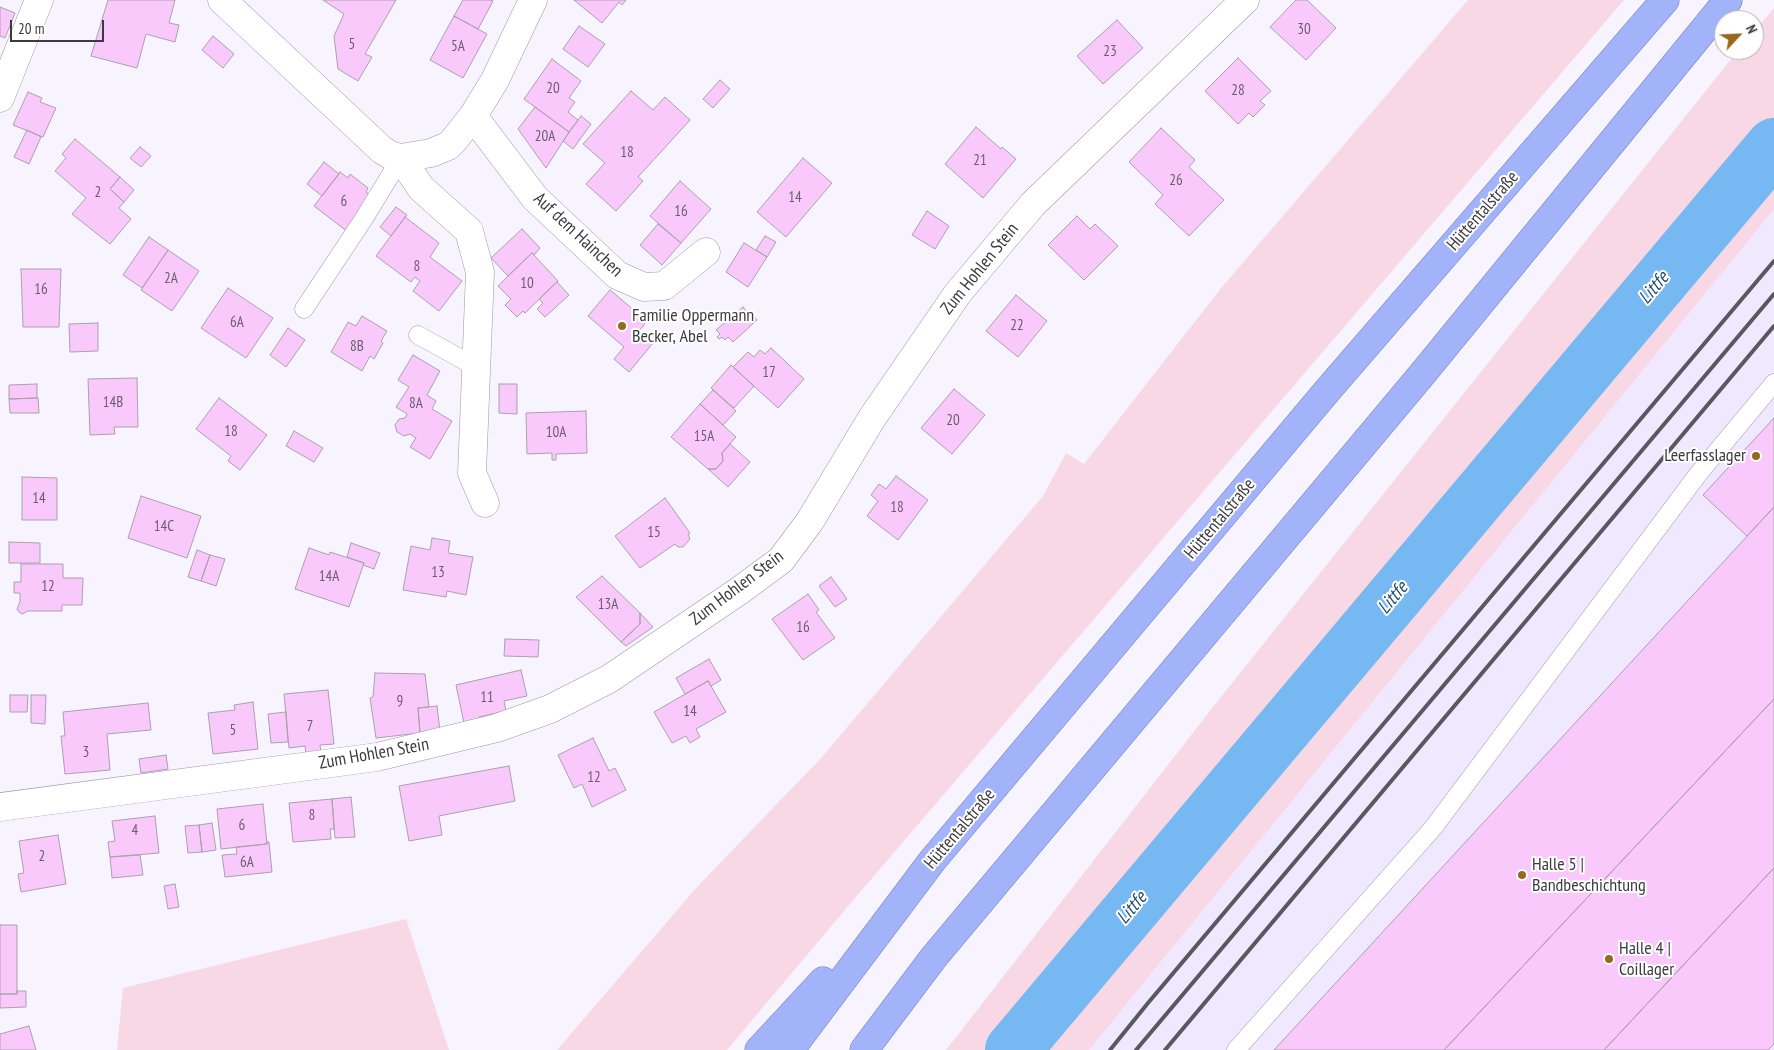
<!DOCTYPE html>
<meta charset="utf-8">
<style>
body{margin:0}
#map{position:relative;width:1774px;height:1050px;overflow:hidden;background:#f7f3ff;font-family:"PT Sans Narrow",sans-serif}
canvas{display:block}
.north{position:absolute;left:1714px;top:10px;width:50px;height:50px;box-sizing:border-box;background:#fff;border:1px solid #b1b0b2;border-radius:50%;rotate:65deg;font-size:14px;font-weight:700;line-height:20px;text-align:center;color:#3b3a3f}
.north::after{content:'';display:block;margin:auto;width:18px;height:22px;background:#99671b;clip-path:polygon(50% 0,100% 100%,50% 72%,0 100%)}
.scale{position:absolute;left:10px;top:20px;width:94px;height:22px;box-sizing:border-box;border:2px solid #3b3a3f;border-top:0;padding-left:6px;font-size:15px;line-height:18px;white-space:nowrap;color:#3b3a3f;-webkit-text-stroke:4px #fff;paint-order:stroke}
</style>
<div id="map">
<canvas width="1774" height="1050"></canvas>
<div class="north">N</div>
<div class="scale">20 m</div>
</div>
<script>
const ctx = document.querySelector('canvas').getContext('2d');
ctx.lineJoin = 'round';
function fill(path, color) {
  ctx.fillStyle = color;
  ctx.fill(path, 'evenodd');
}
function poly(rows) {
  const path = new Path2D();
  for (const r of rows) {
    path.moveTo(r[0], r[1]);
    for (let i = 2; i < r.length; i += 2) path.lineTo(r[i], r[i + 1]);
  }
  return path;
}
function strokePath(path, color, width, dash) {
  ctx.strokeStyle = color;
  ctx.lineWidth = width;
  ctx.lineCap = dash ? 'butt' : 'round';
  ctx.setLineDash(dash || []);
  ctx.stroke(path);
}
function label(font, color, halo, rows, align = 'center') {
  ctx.font = font + ' "PT Sans Narrow",sans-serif';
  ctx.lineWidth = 4;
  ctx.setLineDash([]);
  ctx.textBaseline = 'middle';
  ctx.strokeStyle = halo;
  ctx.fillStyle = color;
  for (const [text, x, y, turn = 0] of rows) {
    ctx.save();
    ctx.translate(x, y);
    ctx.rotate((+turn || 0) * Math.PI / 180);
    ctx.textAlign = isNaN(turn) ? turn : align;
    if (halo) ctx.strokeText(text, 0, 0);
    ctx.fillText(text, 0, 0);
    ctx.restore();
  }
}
fill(poly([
 [1774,209,1774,1050,1089,1050]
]), '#efe8fe');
fill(poly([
 [1468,0,1624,0,844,911,727,1050,557,1050,697,887,822,757,1043,496,1066,453,1084,464,1222,287],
 [1774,8,1774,209,1089,1050,946,1050,1213,707,1728,63,1739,50,1754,50,1754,32],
 [406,919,449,1050,117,1050,123,988]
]), '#f8d8e4');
strokePath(poly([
 [1013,1050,1774,146]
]), '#76b8f1', 56);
const building = poly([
 [108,0,175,0,169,23,179,25,175,42,146,34,137,68,91,56,108,0],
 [323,0,396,0,365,54,372,57,358,81,338,69,334,36,344,14,323,0],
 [463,0,490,0,493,1,478,29,454,16,463,0],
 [574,0,626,0,622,5,619,2,602,23,574,0],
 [1296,0,1307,0,1336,28,1306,60,1270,27,1296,0],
 [0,7,15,13,5,38,0,36,0,7],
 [454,16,487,34,463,78,430,60,454,16],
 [1117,20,1143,48,1103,84,1077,56,1117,20],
 [579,26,605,44,588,67,563,49,579,26],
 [213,36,234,54,223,68,202,50,213,36],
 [1238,58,1271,91,1260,101,1265,105,1253,117,1249,113,1238,124,1205,91,1238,58],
 [552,59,581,81,569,98,575,102,568,112,578,120,569,132,524,99,552,59],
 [720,80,730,89,713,108,703,99,720,80],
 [631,91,653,110,665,97,690,120,638,177,643,181,616,211,586,184,605,163,583,144,631,91],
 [28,92,42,98,40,102,56,108,43,137,13,125,28,92],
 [535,107,569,132,546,168,518,129,535,107],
 [581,116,591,124,573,149,563,141,581,116],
 [976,127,1001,149,1002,147,1016,159,983,198,945,164,976,127],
 [1161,128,1195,160,1189,167,1224,200,1189,236,1155,204,1163,195,1129,162,1161,128],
 [27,130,41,137,29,164,14,157,27,130],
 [75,139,120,177,110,189,124,202,119,208,131,219,110,244,72,214,86,198,55,171,66,158,62,154,75,139],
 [140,147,151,156,141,167,130,158,140,147],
 [803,158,832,183,786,237,757,212,803,158],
 [324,162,339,174,322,196,307,184,324,162],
 [340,172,348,178,350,174,368,188,366,192,374,198,348,232,314,206,340,172],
 [120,177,134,190,124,202,110,189,120,177],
 [680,181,711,209,681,243,650,216,680,181],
 [396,207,407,215,391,236,380,227,396,207],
 [927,211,949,226,935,249,912,235,927,211],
 [1077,216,1090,229,1095,224,1118,246,1084,280,1048,245,1077,216],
 [405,217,439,243,430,257,462,281,439,311,413,291,420,281,415,277,411,282,376,256,405,217],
 [658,224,681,243,662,265,640,245,658,224],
 [522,229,540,248,534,255,532,253,508,276,491,258,522,229],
 [765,236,776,242,767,257,756,250,765,236],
 [149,237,168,250,142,288,123,275,149,237],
 [744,243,767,257,748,287,726,272,744,243],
 [168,250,199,271,172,311,141,290,168,250],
 [532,253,558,281,525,313,523,311,517,317,505,305,511,299,498,286,532,253],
 [21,269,61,269,59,327,23,327,21,269],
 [557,282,569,295,545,317,537,309,543,303,539,299,557,282],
 [228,288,273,318,246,358,201,328,228,288],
 [610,290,647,321,639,331,653,343,629,372,614,359,624,347,588,316,610,290],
 [1016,295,1047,321,1018,357,986,331,1016,295],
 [743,307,748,313,750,311,757,320,733,342,728,337,725,340,722,337,719,339,717,337,720,334,716,330,743,307],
 [362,316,387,331,381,341,383,343,374,359,370,356,362,371,331,352,348,322,356,326,362,316],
 [98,323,98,351,70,352,69,324,98,323],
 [288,328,305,340,286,367,270,355,288,328],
 [771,348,804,379,778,408,733,367,748,352,754,357,760,350,765,354,771,348],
 [413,355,440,371,427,395,436,401,432,409,452,421,430,459,410,447,416,438,410,434,404,436,397,432,395,425,399,419,405,418,407,414,396,407,409,387,398,380,413,355],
 [731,365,754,386,734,408,711,388,731,365],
 [137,378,138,427,114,427,115,434,90,435,88,379,137,378],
 [37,384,37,398,9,399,9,385,37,384],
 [499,384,517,384,517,414,499,413,499,384],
 [954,389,985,415,952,454,921,428,954,389],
 [713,390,736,411,723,425,700,404,713,390],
 [38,398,39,413,10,413,9,399,38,398],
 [219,398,267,435,240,470,228,461,231,456,196,429,219,398],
 [700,404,736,437,722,453,723,461,716,469,708,469,671,437,700,404],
 [586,411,587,453,556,454,556,460,552,460,552,453,527,454,526,413,586,411],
 [1774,418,1774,507,1747,536,1703,495,1774,418],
 [294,431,323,448,314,462,286,446,294,431],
 [730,444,750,462,728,487,708,469,716,469,723,461,722,453,730,444],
 [896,476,928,500,898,540,867,516,878,501,871,495,879,484,886,489,896,476],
 [22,477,57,478,57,520,22,520,22,477],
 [141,496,201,516,187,558,128,538,141,496],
 [665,498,690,533,688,534,690,539,683,547,678,547,675,544,640,568,615,536,665,498],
 [1774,507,1774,699,1444,1050,1274,1050,1774,507],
 [432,538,450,541,448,553,473,557,466,595,447,591,446,597,403,590,411,546,430,550,432,538],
 [9,542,40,543,40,563,9,563,9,542],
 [351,543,380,553,374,569,363,565,364,563,347,557,351,543],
 [309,548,329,555,330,552,364,563,349,607,295,589,309,548],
 [197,550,210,555,201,581,188,577,197,550],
 [210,555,225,559,216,586,201,581,210,555],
 [21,564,63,564,63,578,83,578,82,605,62,605,62,611,28,611,22,614,19,612,17,609,20,602,20,593,14,593,14,582,21,582,21,564],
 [602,576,640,613,640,624,621,642,576,597,602,576],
 [831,577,847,599,835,607,819,586,831,577],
 [808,594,819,610,816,612,835,638,803,660,772,619,808,594],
 [640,613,653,627,626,646,621,642,640,624,640,613],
 [505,639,539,640,538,657,504,656,505,639],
 [709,659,721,680,711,686,708,681,685,694,676,678,709,659],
 [521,670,527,696,504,701,506,711,479,717,480,720,464,723,456,685,521,670],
 [375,673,425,674,429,707,418,708,420,733,376,738,370,698,373,697,375,673],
 [708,681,726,712,696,729,700,737,690,743,686,736,672,743,654,712,708,681],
 [328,690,334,744,320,745,321,752,306,754,305,746,289,748,284,694,328,690],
 [10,695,28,695,27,712,10,712,10,695],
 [31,695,46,695,45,724,31,723,31,695],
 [1774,699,1774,868,1604,1050,1444,1050,1774,699],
 [253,702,258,749,213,754,208,713,235,710,234,705,253,702],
 [148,703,151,730,107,734,110,770,65,774,61,736,65,736,63,712,148,703],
 [437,706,440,731,420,733,418,708,437,706],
 [286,712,288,742,271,743,268,714,286,712],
 [593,738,609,771,615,768,626,790,592,807,582,784,574,788,558,755,593,738],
 [166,755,168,769,141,773,139,759,166,755],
 [509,766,515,801,439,816,442,835,409,841,399,786,509,766],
 [351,797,355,837,335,838,332,799,351,797],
 [332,799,334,829,330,829,331,839,293,842,289,803,332,799],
 [263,804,267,844,221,849,217,809,263,804],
 [155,816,159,853,110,857,108,842,115,841,112,821,155,816],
 [212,823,216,850,202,852,199,825,212,823],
 [199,825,202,852,188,853,185,826,199,825],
 [58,835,66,884,21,892,18,874,24,873,19,841,58,835],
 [267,842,269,842,272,872,225,877,222,855,237,854,236,847,267,844,267,842],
 [140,855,143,875,112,878,110,857,140,855],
 [1774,868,1774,1044,1768,1050,1604,1050,1774,868],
 [175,884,179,907,168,909,164,886,175,884],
 [0,925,17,925,17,994,0,994,0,925],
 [17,991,26,991,26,1007,0,1008,0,994,17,994,17,991],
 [29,1026,36,1050,0,1050,0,1034,29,1026]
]);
fill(building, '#fac9fb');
strokePath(building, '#aba0ab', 1);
const service = poly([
 [304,309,363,220,401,158],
 [418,335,476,367],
 [1236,1050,1433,828,1699,473,1774,383]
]);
const minor = poly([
 [222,0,382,150,392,156,401,158,431,153,448,146,454,140,473,116,495,80,533,0],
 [0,98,39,0],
 [473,116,535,198,617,275,644,287,664,286,706,252],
 [401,158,421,188,469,231,480,272,472,473,485,503],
 [0,807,377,757,497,728,550,709,609,679,739,591,781,560,810,521,872,418,958,293,1033,204,1245,0]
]);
const trunk = poly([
 [759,1050,823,981],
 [790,1050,932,861,1327,391,1665,0],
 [864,1050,934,957,1424,372,1728,0]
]);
strokePath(service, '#9c98a5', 19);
strokePath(minor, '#9c98a5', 29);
strokePath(trunk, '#6f7cb8', 29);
strokePath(service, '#fff', 18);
strokePath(minor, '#fff', 28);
strokePath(trunk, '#a2b3fa', 28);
strokePath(poly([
 [1110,1050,1148,1003,1774,261],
 [1136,1050,1774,294],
 [1165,1050,1774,326]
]), '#59585e', 4);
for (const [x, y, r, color] of [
 [622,326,5,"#99671b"],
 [1756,456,5,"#99671b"],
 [1522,875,5,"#99671b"],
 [1609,959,5,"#99671b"]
]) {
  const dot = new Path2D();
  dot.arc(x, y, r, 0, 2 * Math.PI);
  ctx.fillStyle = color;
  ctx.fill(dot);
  strokePath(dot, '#fff', 2);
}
label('15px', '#6b5e6e', null, [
 ["30",1304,30],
 ["5",352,45],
 ["5A",458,47],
 ["23",1110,52],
 ["20",553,89],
 ["28",1238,91],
 ["20A",545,137],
 ["18",627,153],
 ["21",980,161],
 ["26",1176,181],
 ["2",98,193],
 ["14",795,198],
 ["6",344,202],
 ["16",681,212],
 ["8",417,267],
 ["2A",171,279],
 ["10",527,284],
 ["16",41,290],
 ["6A",237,323],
 ["22",1017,326],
 ["8B",357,347],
 ["17",769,373],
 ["14B",113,403],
 ["8A",416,404],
 ["20",953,421],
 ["18",231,432],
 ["10A",556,433],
 ["15A",704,437],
 ["14",39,499],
 ["18",897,508],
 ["14C",164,527],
 ["15",654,533],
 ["13",438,573],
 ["14A",329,577],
 ["12",48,587],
 ["13A",608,605],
 ["16",803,628],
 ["11",487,698],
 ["9",400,702],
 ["14",690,712],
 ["7",310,727],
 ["5",233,731],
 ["3",86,753],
 ["12",594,778],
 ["8",312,816],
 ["6",242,826],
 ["4",135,831],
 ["2",42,857],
 ["6A",247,863]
]);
label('18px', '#3b3a3f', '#fff', [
 ["Hüttentalstraße",1483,211,-49],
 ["Auf dem Hainchen",578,235,43],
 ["Zum Hohlen Stein",980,269,-51],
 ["Hüttentalstraße",1220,519,-50],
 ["Zum Hohlen Stein",737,588,-37],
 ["Zum Hohlen Stein",374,754,-10],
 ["Hüttentalstraße",960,829,-50]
]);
label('18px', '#3b3a3f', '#fff', [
 ["Familie Oppermann",632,316],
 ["Becker, Abel",632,337],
 ["Leerfasslager",1746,456,"right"],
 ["Halle 5 |",1532,865],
 ["Bandbeschichtung",1532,886],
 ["Halle 4 |",1619,949],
 ["Coillager",1619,970]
], 'left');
label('italic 19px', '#1f4e74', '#fff', [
 ["Littfe",1654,288,-50],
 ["Littfe",1393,598,-50],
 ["Littfe",1132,908,-50]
]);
</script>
